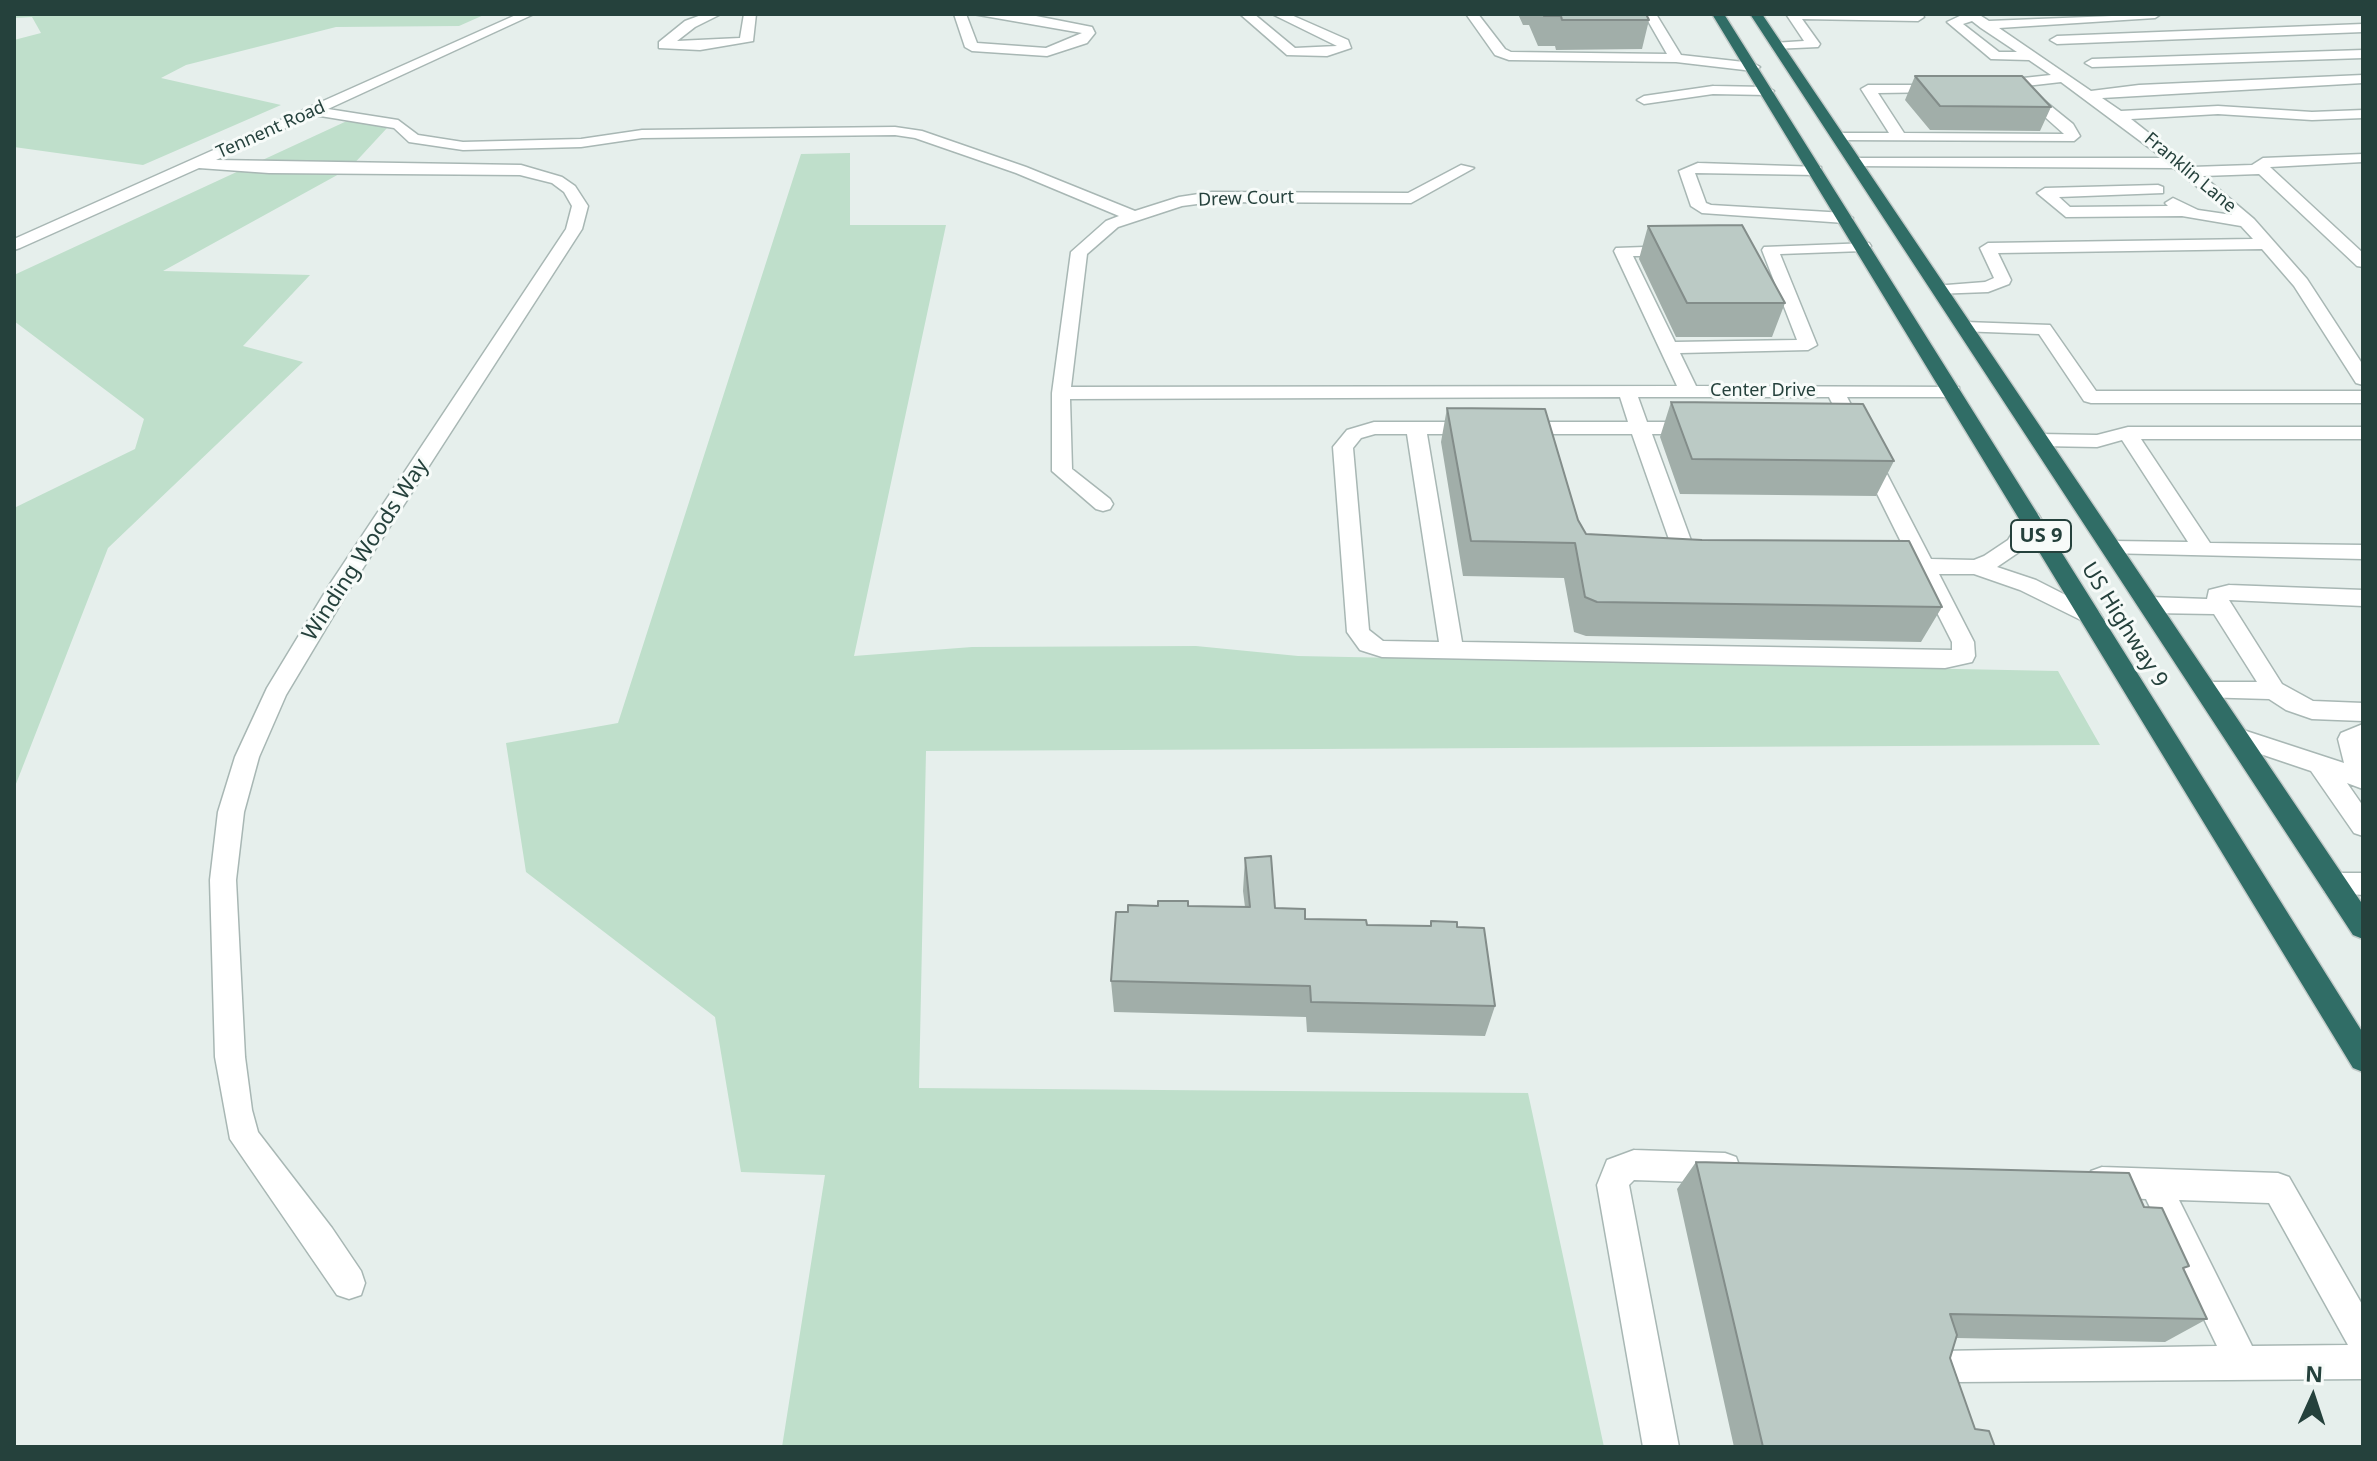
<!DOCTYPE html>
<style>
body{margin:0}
#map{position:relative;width:2377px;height:1461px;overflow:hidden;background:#e6efec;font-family:"Noto Sans",sans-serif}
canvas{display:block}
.frame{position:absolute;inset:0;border:16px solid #25413c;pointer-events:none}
.north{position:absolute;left:2273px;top:1357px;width:80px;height:80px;-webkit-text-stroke:6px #f7fbf9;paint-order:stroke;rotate:3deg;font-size:22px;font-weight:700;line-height:32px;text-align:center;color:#25413c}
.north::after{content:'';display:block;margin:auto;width:28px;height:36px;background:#25413c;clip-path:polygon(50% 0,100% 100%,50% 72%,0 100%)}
</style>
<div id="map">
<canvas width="2377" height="1461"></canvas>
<div class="frame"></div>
<div class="north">N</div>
</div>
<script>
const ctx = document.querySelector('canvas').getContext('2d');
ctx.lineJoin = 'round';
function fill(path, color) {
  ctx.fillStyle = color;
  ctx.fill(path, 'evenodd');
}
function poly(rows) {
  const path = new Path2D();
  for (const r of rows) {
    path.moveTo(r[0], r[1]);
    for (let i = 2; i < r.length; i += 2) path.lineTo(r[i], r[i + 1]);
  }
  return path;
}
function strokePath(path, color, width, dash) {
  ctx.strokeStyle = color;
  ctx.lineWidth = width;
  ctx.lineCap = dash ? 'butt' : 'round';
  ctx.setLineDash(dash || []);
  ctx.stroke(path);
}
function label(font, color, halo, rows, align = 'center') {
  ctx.font = font + ' "Noto Sans",sans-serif';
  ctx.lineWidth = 6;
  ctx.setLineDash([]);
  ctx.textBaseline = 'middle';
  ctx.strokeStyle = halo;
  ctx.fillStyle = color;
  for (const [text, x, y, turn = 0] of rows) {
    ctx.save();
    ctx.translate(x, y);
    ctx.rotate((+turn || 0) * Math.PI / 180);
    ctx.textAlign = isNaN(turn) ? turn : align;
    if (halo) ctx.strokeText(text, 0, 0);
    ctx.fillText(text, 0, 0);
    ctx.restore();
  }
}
fill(poly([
 [14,14,486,14,459,26,336,27,186,65,161,78,281,105,143,165,14,147,14,40,41,33,32,17,14,18],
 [349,120,387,128,350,168,163,271,310,275,243,346,303,362,108,548,14,789,14,508,135,449,144,419,14,321,14,275],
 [850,153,850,225,946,225,854,656,972,647,1196,646,1298,656,2058,671,2100,745,926,751,919,1088,1528,1093,1604,1447,782,1447,825,1175,741,1172,715,1017,526,872,506,743,618,723,801,154]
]), '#bfdfcb');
const minor = poly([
 [518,14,534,14,328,109,398,120,418,135,463,142,581,139,642,130,895,127,922,131,1026,167,1135,211,1179,197,1212,192,1408,193,1461,165,1474,168,1411,203,1212,202,1182,206,1118,227,1087,254,1071,387,1677,386,1614,251,1616,248,1673,246,1681,251,1673,256,1633,256,1675,342,1797,340,1762,250,1764,247,1869,243,1871,246,1863,251,1780,254,1817,345,1808,350,1680,353,1696,386,1959,387,1959,395,1952,397,1847,397,1931,559,1974,560,1984,556,2008,540,2024,514,2038,514,2041,519,2022,550,1997,567,2036,580,2099,612,2102,617,2091,625,2020,590,1974,574,1939,574,1974,642,1975,656,1972,662,1945,668,1382,657,1360,650,1347,632,1333,447,1347,430,1374,422,1475,422,1485,428,1475,434,1427,434,1462,642,1952,650,1952,642,1917,573,1906,571,1903,566,1910,560,1829,397,1638,397,1647,422,1695,422,1705,428,1695,434,1652,434,1700,565,1689,572,1678,565,1632,434,1520,434,1510,428,1520,422,1628,422,1620,397,1070,399,1072,469,1110,499,1113,504,1110,509,1103,511,1096,509,1052,471,1052,393,1071,252,1106,221,1119,216,1016,173,915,138,895,135,642,138,581,147,463,150,409,142,394,128,314,115,216,160,521,165,562,177,575,186,588,206,582,229,347,593,286,695,259,757,244,812,236,880,245,1057,252,1110,258,1132,332,1228,361,1271,365,1283,361,1295,349,1299,337,1295,230,1139,215,1057,210,880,218,812,235,757,267,688,330,584,566,229,572,206,564,192,552,183,520,175,269,173,199,168,20,248,14,250,14,239,518,14],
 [1375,434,1407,434,1439,642,1383,641,1369,630,1353,448,1361,438,1375,434],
 [704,14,721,14,695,27,677,41,740,38,744,14,756,14,753,41,700,50,659,48,659,42,685,21,704,14],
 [954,14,966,14,977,43,1046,48,1082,33,973,14,1031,15,1092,27,1095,33,1087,43,1047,56,972,51,965,47,954,14],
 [1240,14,1254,14,1295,48,1337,46,1272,14,1289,14,1348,40,1351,48,1327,56,1287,55,1240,14],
 [1466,14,1478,14,1505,49,1511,52,1667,54,1644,14,1656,14,1681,55,1753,63,1760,67,1753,71,1676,62,1509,60,1495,55,1466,14],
 [1786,14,1922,14,1924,17,1918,21,1802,19,1820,44,1818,47,1773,49,1773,43,1804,41,1786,14],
 [1964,14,1978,14,1989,21,2161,14,2155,18,1999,28,2091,91,2139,85,2363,75,2363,83,2102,98,2121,111,2218,106,2312,112,2363,110,2363,118,2312,120,2218,114,2131,119,2192,167,2252,165,2263,158,2363,154,2363,162,2270,167,2363,253,2363,267,2357,266,2259,174,2203,176,2254,219,2307,279,2363,365,2363,385,2356,383,2294,286,2262,249,1998,253,2011,280,2009,284,1988,292,1934,294,1934,286,1985,282,1994,278,1980,248,1988,243,2253,239,2241,226,2182,216,2066,217,2037,193,2045,188,2158,185,2163,187,2163,193,2059,197,2070,207,2168,206,2165,203,2173,198,2198,210,2232,215,2174,168,1851,166,1848,163,1856,158,2163,158,2061,82,2026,86,2073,124,2080,136,2074,141,1834,140,1832,137,1839,133,1889,133,1861,89,1868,85,1949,85,1949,91,1944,92,1878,93,1904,133,2064,134,2007,83,2014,79,2051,75,2029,60,1991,59,1947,22,1964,14],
 [1972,21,1981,28,2017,52,1999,52,1963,24,1972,21],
 [2363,24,2363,32,2057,44,2050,40,2057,36,2363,24],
 [2363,50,2363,58,2092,67,2085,63,2092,59,2363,50],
 [1713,86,1767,87,1774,91,1767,95,1713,94,1644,104,1637,100,1644,96,1713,86],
 [1698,163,1821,167,1821,173,1816,175,1695,173,1706,203,1711,205,1845,213,1853,218,1845,223,1702,213,1691,206,1679,171,1698,163],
 [1965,322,2050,325,2096,391,2363,391,2363,403,2091,403,2084,401,2039,334,1959,331,1956,327,1965,322],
 [2128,427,2363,427,2363,439,2141,439,2210,543,2363,545,2363,559,2105,553,2101,548,2105,543,2112,541,2188,542,2122,440,2097,447,2040,446,2030,440,2040,434,2097,435,2128,427],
 [2229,585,2363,590,2363,606,2229,600,2282,684,2313,701,2363,703,2363,721,2312,719,2286,710,2269,699,2199,697,2195,691,2199,685,2207,682,2257,682,2214,614,2150,613,2139,605,2150,597,2207,599,2209,590,2229,585],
 [2363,724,2363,789,2347,783,2363,806,2363,836,2354,833,2311,771,2228,743,2225,737,2228,731,2237,728,2344,763,2338,739,2341,733,2363,724],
 [2334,873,2363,873,2363,895,2325,892,2321,884,2325,876,2334,873],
 [1634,1150,1725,1153,1736,1157,1740,1168,1736,1179,1725,1183,1634,1180,1629,1185,1679,1447,1643,1447,1597,1185,1607,1160,1634,1150],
 [2102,1167,2278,1173,2289,1177,2363,1306,2363,1379,1956,1382,1980,1447,1944,1447,1921,1379,1929,1356,1941,1351,2217,1346,2146,1199,2102,1197,2091,1193,2086,1182,2091,1171,2102,1167],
 [2179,1200,2269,1203,2348,1345,2252,1346,2179,1200]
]);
const highway = poly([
 [1712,14,1724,14,2363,1033,2363,1072,2353,1068,1712,14],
 [1750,14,1762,14,2363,905,2363,939,2353,935,1750,14]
]);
strokePath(minor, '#a8b7b4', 3);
strokePath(highway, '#c2cac8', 3);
fill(minor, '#fff');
fill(highway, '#306d66');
fill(poly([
 [1518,14,1646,14,1649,20,1642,49,1556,50,1555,46,1538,46,1529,25,1523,25],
 [1915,76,2051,107,2040,131,1930,130,1905,100],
 [1648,226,1785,303,1772,337,1676,337,1639,259],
 [1671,402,1894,461,1876,496,1680,494,1660,437],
 [1447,408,1578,520,1586,534,1942,607,1921,642,1586,636,1574,632,1564,578,1463,576,1441,442],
 [1245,858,1275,908,1305,919,1367,925,1430,926,1431,921,1457,927,1495,1006,1485,1036,1307,1032,1306,1017,1114,1012,1111,981,1128,912,1158,906,1245,907,1243,891],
 [1696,1162,2144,1207,2184,1269,2207,1319,2165,1342,1956,1338,1950,1358,1975,1429,1995,1447,1734,1447,1677,1189]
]), '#a1aea9');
const building = poly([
 [1543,14,1646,14,1649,20,1562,20,1561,16,1544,16,1543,14],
 [1915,76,2022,76,2051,107,1940,106,1915,76],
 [1742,225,1785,303,1687,303,1648,226,1742,225],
 [1671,402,1863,404,1894,461,1692,459,1671,402],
 [1447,408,1545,409,1578,520,1586,534,1702,540,1909,541,1942,607,1597,602,1585,597,1575,543,1471,541,1447,408],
 [1271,856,1275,908,1305,909,1305,919,1366,920,1367,925,1431,926,1431,921,1457,922,1457,927,1484,928,1495,1006,1311,1002,1310,986,1111,981,1116,912,1128,912,1128,905,1158,906,1158,901,1188,901,1188,906,1250,907,1245,858,1271,856],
 [1696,1162,2129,1173,2144,1207,2162,1208,2189,1266,2183,1268,2207,1319,1950,1314,1957,1335,1950,1358,1975,1429,1989,1431,1995,1447,1763,1447,1696,1162]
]);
fill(building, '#bbcac5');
strokePath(building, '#838d8a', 2);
label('18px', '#25413c', '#f7fbf9', [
 ["Tennent Road",271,130,-24],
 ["Franklin Lane",2190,173,40],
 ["Drew Court",1246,199,-2],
 ["Center Drive",1763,391]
]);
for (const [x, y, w] of [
 [2041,536,60]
]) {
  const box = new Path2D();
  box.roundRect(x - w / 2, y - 16, w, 32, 6);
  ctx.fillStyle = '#f7fbf9';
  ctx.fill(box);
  strokePath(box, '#25413c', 2);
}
label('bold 20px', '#25413c', null, [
 ["US 9",2041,536]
]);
label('22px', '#25413c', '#f7fbf9', [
 ["Winding Woods Way",366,550,-57],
 ["US Highway 9",2124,625,58]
]);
</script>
